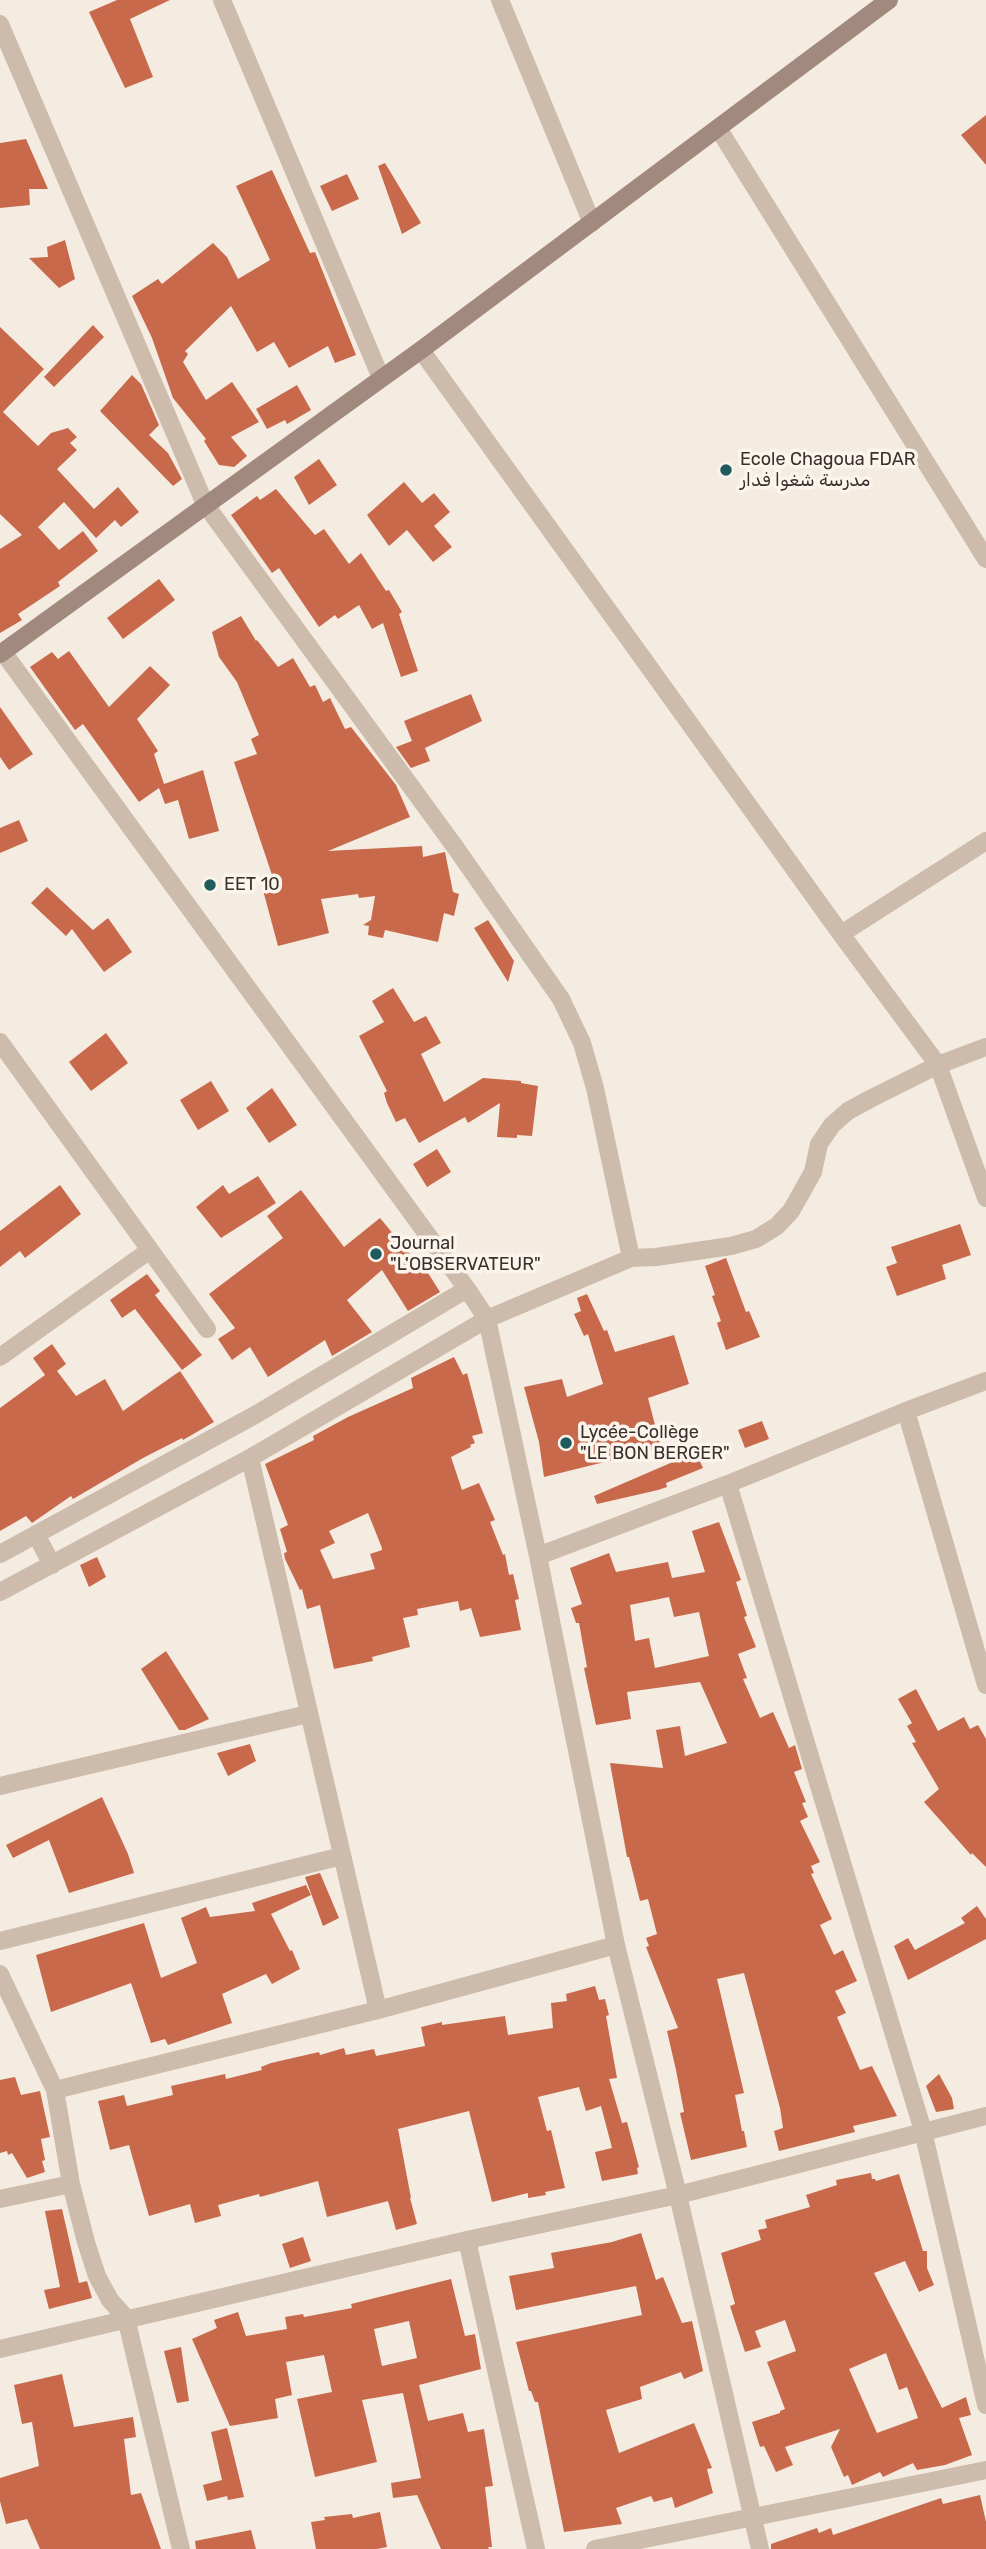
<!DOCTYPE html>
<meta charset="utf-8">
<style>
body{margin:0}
canvas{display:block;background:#f4ebe1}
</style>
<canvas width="986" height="2549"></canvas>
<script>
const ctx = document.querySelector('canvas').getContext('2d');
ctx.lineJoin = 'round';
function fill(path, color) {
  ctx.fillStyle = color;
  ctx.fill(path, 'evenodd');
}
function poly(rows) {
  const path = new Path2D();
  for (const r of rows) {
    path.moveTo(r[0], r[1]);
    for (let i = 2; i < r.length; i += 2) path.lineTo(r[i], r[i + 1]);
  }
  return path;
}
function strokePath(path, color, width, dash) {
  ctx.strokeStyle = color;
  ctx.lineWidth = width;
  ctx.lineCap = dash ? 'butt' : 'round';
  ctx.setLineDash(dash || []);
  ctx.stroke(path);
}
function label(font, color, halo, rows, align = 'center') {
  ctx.font = font + ' Rubik,"Noto Naskh Arabic",sans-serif';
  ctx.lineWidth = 7;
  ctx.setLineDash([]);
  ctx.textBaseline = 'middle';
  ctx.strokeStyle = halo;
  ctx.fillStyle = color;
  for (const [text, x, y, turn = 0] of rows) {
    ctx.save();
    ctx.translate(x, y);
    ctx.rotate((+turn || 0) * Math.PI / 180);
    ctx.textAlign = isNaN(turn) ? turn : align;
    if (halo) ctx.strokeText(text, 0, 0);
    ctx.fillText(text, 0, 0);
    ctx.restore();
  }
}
fill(poly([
 [117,0,170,0,130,19,153,77,125,88,89,12],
 [986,115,986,165,961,135],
 [26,139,48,189,29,189,30,205,0,208,0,143],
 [385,163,421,223,402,234,378,166],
 [272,170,310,253,315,252,356,355,335,363,328,346,289,368,274,342,257,352,231,306,185,351,188,354,183,362,206,400,232,382,259,422,231,437,247,456,234,467,219,465,204,441,206,439,173,398,152,338,132,296,158,279,162,284,213,243,227,257,238,279,270,260,236,186],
 [347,174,359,199,332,211,320,186],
 [65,240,75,279,59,288,29,258,48,257,47,247],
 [93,325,104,337,54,387,44,377],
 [0,327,44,369,3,412,38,446,51,433,68,428,77,437,70,443,77,450,57,469,94,509,118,487,139,512,121,527,115,520,96,538,64,502,38,527,59,550,83,531,98,551,58,582,60,586,18,614,22,620,0,633,0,549,22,535,0,514],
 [132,375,141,384,159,425,149,435,168,453,182,479,173,486,100,411],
 [297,385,311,410,287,424,285,420,267,429,256,409],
 [319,459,337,485,309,505,294,477],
 [404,482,422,503,434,493,450,512,434,526,452,547,433,562,407,530,389,546,367,515],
 [276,489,315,535,324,529,349,564,361,553,386,591,389,590,402,612,399,614,418,671,401,677,383,623,372,629,359,605,338,619,335,615,319,627,279,568,272,573,231,515,257,496,260,500],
 [159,579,175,600,123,639,107,618],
 [241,616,256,641,257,640,278,667,293,658,310,687,315,685,323,702,330,698,345,729,351,727,396,785,410,817,328,851,422,846,423,857,445,852,453,892,459,894,454,916,444,913,438,942,385,930,383,938,368,935,369,926,363,925,371,920,375,896,359,898,358,894,321,899,329,933,278,946,260,879,272,875,234,762,257,754,251,739,259,735,237,682,219,657,212,632],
 [69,651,109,707,150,666,170,685,137,719,158,751,154,754,164,784,203,770,219,831,189,839,178,800,165,804,159,788,139,802,83,724,75,730,30,667,52,652,58,659],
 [471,694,482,721,425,748,430,761,411,768,396,747,412,741,404,721],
 [0,707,33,754,9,770,0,757],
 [19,820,28,841,0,853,0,828],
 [47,887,93,930,108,918,132,952,104,972,72,929,66,936,31,903],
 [488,920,514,961,508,982,474,928],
 [393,988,414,1022,426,1016,441,1043,421,1054,444,1102,483,1078,521,1081,521,1083,538,1086,532,1136,517,1135,517,1138,497,1137,500,1103,468,1123,465,1117,419,1143,405,1118,396,1122,387,1103,384,1093,387,1091,359,1036,384,1022,372,1001],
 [106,1033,128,1063,91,1091,69,1062],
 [211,1081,229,1111,198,1130,180,1100],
 [272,1088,297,1125,269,1143,246,1108],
 [437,1149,451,1172,427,1187,413,1164],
 [258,1176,276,1203,221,1238,196,1207,223,1185,229,1194],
 [60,1185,81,1214,25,1258,20,1251,0,1267,0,1231],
 [301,1190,344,1247,380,1218,418,1264,421,1262,440,1292,408,1311,382,1270,347,1300,372,1332,332,1356,325,1340,268,1377,250,1347,232,1360,218,1339,235,1328,209,1294,283,1238,267,1216],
 [960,1224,971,1255,942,1265,946,1279,897,1296,886,1267,897,1263,891,1247],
 [726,1258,746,1312,749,1311,760,1337,726,1350,717,1323,721,1321,712,1296,715,1295,705,1266],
 [147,1274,160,1291,155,1295,202,1355,182,1370,135,1309,122,1318,110,1300],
 [587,1294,604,1331,607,1330,615,1352,674,1335,689,1384,648,1398,661,1448,544,1477,539,1442,524,1387,562,1379,567,1397,603,1384,588,1334,584,1336,574,1314,581,1311,577,1298],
 [52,1344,66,1364,57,1371,76,1396,105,1379,123,1411,180,1371,214,1422,183,1440,182,1438,143,1458,73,1499,71,1496,32,1523,26,1516,0,1531,0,1408,45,1375,33,1358],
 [454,1357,463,1375,467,1373,483,1433,472,1436,475,1443,470,1445,471,1447,451,1457,462,1490,479,1483,495,1520,490,1522,503,1555,505,1554,509,1575,513,1574,519,1599,515,1600,521,1630,480,1637,471,1608,460,1611,458,1601,417,1609,418,1615,403,1618,410,1647,372,1657,373,1661,334,1669,320,1605,307,1609,302,1589,300,1590,285,1559,284,1553,287,1552,280,1529,288,1525,265,1464,314,1440,313,1436,348,1417,413,1388,411,1378],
 [368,1513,382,1548,382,1550,370,1554,375,1569,333,1579,320,1550,335,1543,329,1531],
 [762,1421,769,1439,745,1448,738,1430],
 [696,1452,703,1468,666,1483,667,1487,658,1490,597,1504,594,1496],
 [719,1522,741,1580,736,1582,747,1616,744,1617,756,1647,738,1654,747,1678,743,1679,760,1718,773,1712,789,1748,795,1745,802,1769,794,1772,806,1802,802,1803,808,1817,800,1821,820,1862,811,1866,814,1873,811,1874,832,1919,820,1925,834,1955,843,1950,857,1981,835,1991,846,2013,837,2017,860,2070,872,2066,897,2116,853,2126,855,2132,779,2151,774,2131,783,2128,780,2108,744,1973,717,1979,744,2093,735,2095,742,2131,744,2131,747,2147,691,2160,680,2113,684,2112,676,2070,667,2031,678,2028,646,1947,649,1946,646,1938,657,1934,648,1899,640,1901,629,1857,627,1857,610,1763,663,1768,656,1730,680,1726,685,1756,727,1743,700,1682,627,1692,631,1719,596,1725,584,1668,587,1667,579,1623,576,1623,571,1608,582,1604,570,1568,609,1553,616,1572,668,1562,672,1578,705,1572,692,1531],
 [669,1597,674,1617,699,1612,709,1656,655,1668,649,1638,635,1641,630,1605],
 [97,1557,106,1577,89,1587,80,1565],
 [166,1651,209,1719,185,1730,179,1730,141,1669],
 [916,1689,938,1731,964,1717,970,1729,978,1725,986,1739,986,1867,972,1853,971,1855,924,1802,939,1789,912,1743,916,1742,907,1726,912,1723,898,1699],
 [250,1744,256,1761,228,1776,217,1753],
 [102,1797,128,1854,134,1873,69,1893,49,1840,13,1858,6,1845],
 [320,1873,339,1918,323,1926,305,1877],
 [306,1885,311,1895,271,1914,290,1951,292,1950,300,1969,272,1984,266,1974,222,1994,232,2023,168,2045,165,2039,151,2043,131,1983,51,2012,36,1955,144,1923,161,1978,197,1963,181,1918,206,1907,210,1917,255,1911,252,1903],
 [977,1906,986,1919,986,1939,908,1980,894,1946,908,1938,915,1950,965,1923,961,1918],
 [595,1986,599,2000,605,1999,609,2015,606,2016,617,2078,609,2079,622,2123,627,2122,639,2167,637,2168,638,2174,602,2181,595,2152,612,2148,601,2106,586,2111,579,2087,538,2097,547,2131,551,2130,565,2188,545,2192,546,2195,528,2198,528,2193,492,2202,469,2111,398,2129,411,2198,410,2198,417,2224,396,2230,388,2201,327,2217,318,2181,260,2197,259,2194,218,2205,221,2216,195,2223,190,2204,149,2216,129,2145,110,2150,98,2101,124,2095,127,2106,173,2095,171,2086,225,2074,226,2079,262,2070,261,2067,271,2063,319,2052,320,2055,344,2048,346,2055,374,2049,376,2056,425,2046,421,2027,442,2022,442,2025,505,2016,508,2035,553,2028,551,2003,567,2001,566,1994],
 [939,2074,952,2098,954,2109,936,2112,926,2086],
 [15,2077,21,2095,40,2091,50,2137,41,2139,45,2160,42,2161,45,2172,27,2178,12,2153,8,2155,7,2151,0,2153,0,2080],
 [871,2173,872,2179,875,2179,876,2181,899,2174,923,2251,927,2251,927,2268,934,2285,919,2292,905,2261,874,2273,942,2408,966,2397,971,2415,959,2418,972,2455,945,2465,917,2470,913,2463,883,2477,880,2472,852,2485,848,2475,844,2477,831,2447,840,2429,785,2447,793,2465,776,2472,764,2446,760,2447,752,2422,780,2413,780,2411,785,2409,767,2362,796,2351,785,2320,755,2331,761,2347,745,2352,730,2306,735,2304,721,2253,761,2240,758,2230,767,2228,765,2220,810,2207,806,2195,837,2185,836,2180],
 [886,2353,899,2390,907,2387,918,2418,877,2433,849,2369],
 [62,2209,79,2283,87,2281,92,2298,49,2309,44,2290,60,2287,45,2211],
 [641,2233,656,2280,663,2277,682,2323,692,2321,703,2371,684,2379,681,2372,640,2387,642,2399,606,2410,619,2453,694,2423,712,2468,707,2469,713,2493,675,2508,672,2497,654,2502,651,2496,616,2508,622,2524,564,2532,538,2402,535,2402,531,2391,529,2391,516,2342,642,2315,636,2286,516,2310,509,2276,554,2268,551,2253,612,2242],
 [303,2237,311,2261,290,2268,282,2244],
 [451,2279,465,2336,475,2334,481,2369,419,2385,428,2421,463,2413,468,2432,484,2429,493,2486,485,2487,492,2547,488,2547,489,2549,441,2549,417,2495,393,2498,391,2483,421,2478,403,2393,362,2400,377,2462,315,2477,297,2399,332,2392,324,2355,286,2362,292,2395,275,2399,278,2418,230,2426,192,2339,217,2328,214,2320,238,2312,246,2336,287,2329,285,2317,303,2314,304,2317,352,2308,351,2304],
 [409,2321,417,2358,382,2366,374,2329],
 [181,2347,189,2401,177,2403,164,2351],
 [62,2374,74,2427,133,2417,136,2437,124,2439,131,2495,141,2493,161,2549,40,2549,27,2519,6,2524,0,2501,0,2478,39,2466,32,2422,22,2424,14,2385],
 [227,2428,244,2497,228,2500,227,2496,207,2501,203,2485,222,2480,211,2432],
 [980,2495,986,2522,986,2549,771,2549,771,2544,817,2528,819,2533,831,2528,833,2535,941,2498,943,2504],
 [380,2512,387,2547,377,2549,316,2549,311,2522,325,2520,324,2517,352,2514,353,2518],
 [251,2530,256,2549,196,2549,195,2541]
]), '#c8694b');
strokePath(poly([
 [222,0,381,378],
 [500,0,592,223],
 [0,24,205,504,458,851,561,999,582,1043,595,1088,631,1258],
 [718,128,986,559],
 [421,350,841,934,938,1065,986,1198],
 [3,652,467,1289,487,1319,538,1556,616,1945,678,2195,760,2549],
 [841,934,986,841],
 [0,1042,207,1329],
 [0,1357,150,1250],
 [906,1411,986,1685],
 [250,1458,378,2010],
 [728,1484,923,2131,986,2405],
 [36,1534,52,1565],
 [0,1554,255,1415,467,1289],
 [538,1556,728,1484,906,1411,986,1381],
 [0,1592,250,1458,487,1319,631,1258,656,1257,731,1246,756,1239,777,1226,791,1211,813,1172,819,1144,832,1125,848,1111,870,1099,938,1065,986,1047],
 [0,1786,308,1714],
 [0,1941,342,1856],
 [0,1974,55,2090,71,2184,86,2242,97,2276,110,2300,126,2318,181,2549],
 [55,2090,378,2010,616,1945],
 [0,2199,71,2184],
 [467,2240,536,2549],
 [0,2349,467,2240,678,2195,986,2116],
 [595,2549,986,2470]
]), '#cdbbac', 18);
strokePath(poly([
 [0,654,421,350,889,0]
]), '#a18a7d', 18);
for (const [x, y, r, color] of [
 [726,470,7,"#1f5a5e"],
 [210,885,7,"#1f5a5e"],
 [376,1254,7,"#1f5a5e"],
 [566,1443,7,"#1f5a5e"]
]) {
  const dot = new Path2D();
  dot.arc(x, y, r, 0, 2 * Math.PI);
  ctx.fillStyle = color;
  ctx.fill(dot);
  strokePath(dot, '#fbf5ee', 2.5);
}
label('18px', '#3b302b', '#fbf5ee', [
 ["Ecole Chagoua FDAR",740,460],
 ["مدرسة شغوا فدار",740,481],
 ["EET 10",224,885],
 ["Journal",390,1244],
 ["\"L'OBSERVATEUR\"",390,1265],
 ["Lycée-Collège",580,1433],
 ["\"LE BON BERGER\"",580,1454]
], 'left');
</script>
